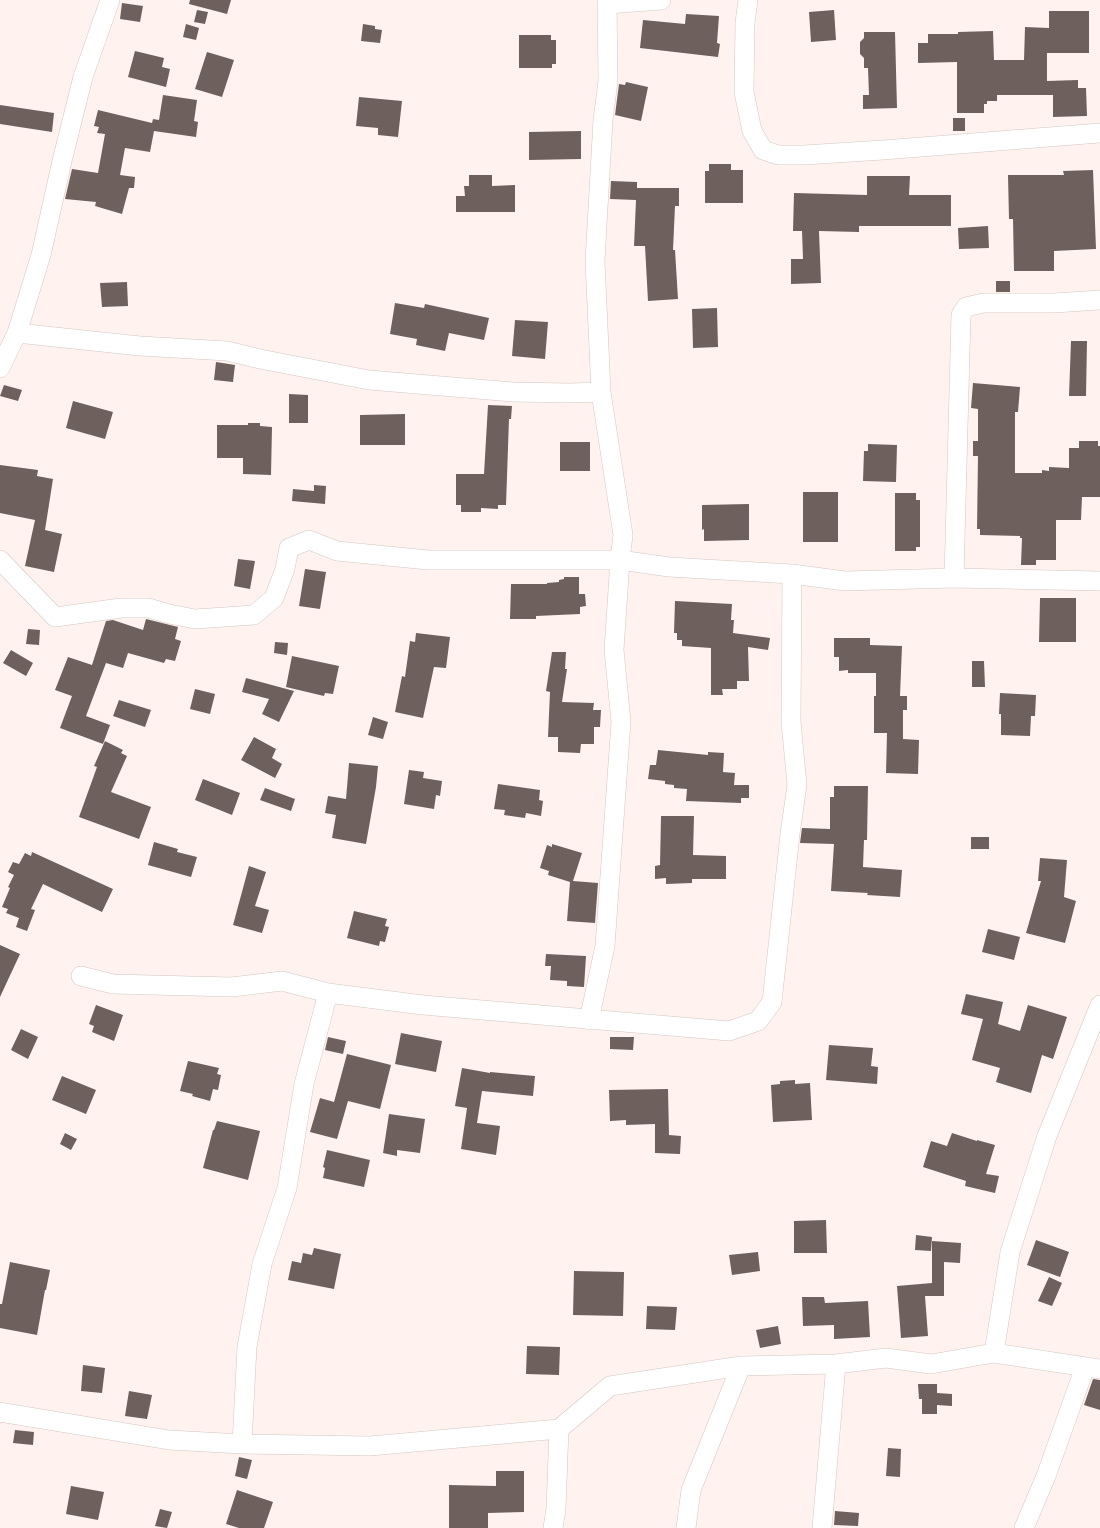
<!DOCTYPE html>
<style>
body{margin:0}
canvas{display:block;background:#fff2ef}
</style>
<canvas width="1100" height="1528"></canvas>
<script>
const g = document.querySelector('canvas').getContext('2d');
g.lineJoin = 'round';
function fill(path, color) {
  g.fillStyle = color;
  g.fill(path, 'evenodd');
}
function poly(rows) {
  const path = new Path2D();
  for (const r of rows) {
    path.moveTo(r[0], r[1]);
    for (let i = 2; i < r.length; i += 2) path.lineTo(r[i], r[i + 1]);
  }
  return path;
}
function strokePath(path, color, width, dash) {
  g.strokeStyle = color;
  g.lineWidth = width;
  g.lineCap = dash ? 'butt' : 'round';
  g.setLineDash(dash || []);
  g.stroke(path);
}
const building = poly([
 [190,0,231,0,227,14,189,4],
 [122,3,143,6,140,22,120,19],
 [197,10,208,12,205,24,194,22],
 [834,10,836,40,811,42,809,12],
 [1049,11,1089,11,1089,53,1047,53,1047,81,1078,80,1078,88,1086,88,1087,116,1053,117,1053,95,997,95,997,101,987,101,987,104,984,104,984,113,957,113,957,62,918,63,918,43,928,43,928,34,958,34,958,32,993,31,994,60,1024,60,1025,27,1049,28],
 [686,14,719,16,717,43,720,44,718,57,640,48,643,20,685,24],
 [186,24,199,28,196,40,183,37],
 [363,24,375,26,375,29,382,30,380,43,361,41],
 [864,32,895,32,897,108,863,109,863,95,869,95,868,68,864,68,864,58,860,54,860,42,864,38],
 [519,35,551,35,551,40,556,40,556,64,552,64,552,68,519,68],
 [135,51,164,58,162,67,170,69,166,87,128,77],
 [207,52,234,60,222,97,195,89],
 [626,82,648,87,641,121,615,115,619,84,625,85],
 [163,95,197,100,194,121,198,122,196,137,154,131,150,152,125,148,120,175,135,177,134,188,129,188,122,214,95,206,96,202,65,199,72,169,98,173,105,134,97,133,99,127,94,126,98,110,152,123,153,119,159,120],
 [359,97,402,101,398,137,378,135,378,128,356,126],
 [0,105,54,113,52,132,0,124],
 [953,118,965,118,965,131,953,131],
 [581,131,581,159,529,160,529,132],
 [709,164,731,164,731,170,743,170,743,203,705,203,705,171,709,171],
 [1093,170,1096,249,1054,251,1054,271,1014,271,1013,219,1009,219,1008,175,1064,175,1063,171],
 [469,175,492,175,492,186,515,185,515,212,456,212,456,196,465,196,464,186,469,186],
 [867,176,910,176,909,195,951,195,951,226,859,226,859,232,819,231,821,283,791,284,791,259,803,259,802,231,793,231,794,193,867,195],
 [611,181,637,182,637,188,679,188,679,206,675,206,673,250,675,250,678,299,648,301,645,246,634,246,636,200,610,199],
 [988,226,989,248,959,249,958,228],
 [996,281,1010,281,1010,292,996,292],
 [127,282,128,306,102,307,100,283],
 [395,303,424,308,425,304,489,318,484,340,449,333,445,351,416,345,417,339,390,334],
 [717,308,718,347,693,348,692,309],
 [515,320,548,322,545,359,512,356],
 [1071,341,1087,341,1086,396,1069,396],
 [216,362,235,365,233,382,214,380],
 [973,383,1020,387,1018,412,1015,412,1015,473,1042,473,1042,470,1049,471,1049,467,1069,468,1069,448,1079,448,1079,441,1098,441,1098,446,1100,446,1100,497,1082,497,1081,520,1056,520,1056,560,1036,560,1036,565,1021,565,1022,538,1020,538,1020,536,980,535,980,529,977,529,978,456,973,456,973,441,978,441,978,409,971,408],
 [4,385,22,390,18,401,0,396],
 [289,394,308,395,308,423,289,423],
 [73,401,113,412,105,439,66,428],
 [488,405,512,406,511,419,509,419,506,505,498,505,498,509,481,508,481,512,461,512,461,505,456,505,456,474,484,474],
 [405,414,405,445,360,445,360,415],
 [248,423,260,423,260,426,272,427,271,475,243,474,243,458,217,458,217,425,248,425],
 [560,442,590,442,590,471,560,471],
 [868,444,897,445,896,482,863,481,864,451,868,451],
 [0,465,38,470,37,476,53,479,45,530,62,534,54,572,25,566,35,520,0,513],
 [314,485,326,486,325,504,292,501,293,489,314,491],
 [803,492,838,492,838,542,803,542],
 [895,493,916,493,916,500,920,500,920,547,916,547,916,551,895,551],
 [749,504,749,540,704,541,704,529,702,530,702,505],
 [238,559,255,561,250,589,234,586],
 [305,569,326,572,320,609,299,606],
 [564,577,579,577,579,594,585,594,586,606,580,607,580,614,536,616,536,619,510,619,511,584,547,584,547,583,559,582,559,580,564,579],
 [1040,598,1076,598,1076,642,1039,642],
 [675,601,732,604,731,620,734,620,733,633,770,638,768,650,748,647,749,681,737,681,737,689,722,689,723,695,711,695,711,648,682,646,682,640,677,640,677,633,674,633],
 [146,619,178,627,175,639,181,641,175,661,166,659,164,663,128,653,123,668,106,663,86,716,110,725,103,744,60,728,72,696,55,690,68,657,92,665,106,621,113,620,143,630],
 [28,629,40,630,39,645,26,644],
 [416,633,450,637,446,668,434,667,423,718,395,712,402,676,405,677,410,641,415,642],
 [834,638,870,638,870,645,902,646,900,696,907,696,907,710,903,710,903,739,919,740,918,774,886,773,887,733,874,733,874,696,876,696,876,673,848,673,848,670,839,671,839,657,834,657],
 [275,642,288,643,287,655,274,653],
 [11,650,33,663,26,676,3,663],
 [552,652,566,652,565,669,567,669,562,702,594,703,593,710,601,710,600,727,594,727,594,744,581,744,580,753,558,752,558,737,548,737,550,692,546,691],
 [292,656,339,666,333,694,325,693,324,696,286,687],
 [972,661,984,661,985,687,972,687],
 [246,678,294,691,279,722,262,714,269,699,242,692],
 [195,689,215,694,210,714,190,709],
 [1000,693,1036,695,1035,716,1031,716,1030,736,1001,735,1001,714,999,714],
 [119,700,151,710,145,727,113,716],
 [373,717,388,722,383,739,368,735],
 [254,737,276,749,272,758,282,764,275,778,241,760],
 [105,741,123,750,121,753,127,756,111,792,151,807,139,839,79,817,97,767,94,766],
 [658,750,708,755,708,752,724,753,723,772,735,773,734,785,749,785,749,798,741,798,741,803,686,801,687,789,674,788,674,785,665,784,665,781,648,779,650,765,656,765],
 [349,763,378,766,376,787,366,844,332,838,336,815,325,813,328,796,346,799],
 [409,770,424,772,423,778,442,781,440,796,436,795,434,809,404,804],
 [203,779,240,793,232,815,195,800],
 [498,784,540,790,539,800,543,801,541,816,526,813,525,818,504,815,505,810,494,809],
 [834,786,868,786,867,840,864,840,863,867,902,870,900,897,867,895,868,893,831,891,834,844,800,843,802,828,830,829,830,797,834,797],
 [265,788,295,799,291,811,260,800],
 [661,816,694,816,693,855,726,856,726,879,692,879,692,883,666,884,666,878,655,879,655,866,660,865],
 [971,837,989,837,989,849,971,849],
 [154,842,178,849,177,852,197,857,191,877,148,865],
 [552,844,582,853,573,881,598,883,595,923,567,921,570,882,548,875,549,871,540,868,547,845,552,847],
 [32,852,113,889,102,912,43,884,31,909,35,910,27,931,16,927,19,918,6,913,8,909,2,907,10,888,8,887,14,875,8,872,13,862,19,864,25,853,31,856],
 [1040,858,1067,860,1064,897,1076,901,1065,943,1026,933,1041,881,1038,881],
 [249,866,266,872,255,906,269,910,262,933,233,925],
 [354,911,387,919,385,926,389,927,385,942,380,941,379,946,347,938],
 [988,929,1020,937,1014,960,982,952],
 [0,945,20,954,0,997],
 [546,954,586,956,584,987,567,986,567,981,550,980,551,966,545,966],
 [966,994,1003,1002,998,1024,1020,1031,1028,1005,1067,1017,1053,1059,1042,1055,1031,1093,996,1082,1000,1068,972,1060,983,1019,961,1014],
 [96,1005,123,1015,114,1041,92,1032,94,1026,89,1024],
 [21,1029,38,1037,28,1059,11,1050],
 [401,1033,442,1041,436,1072,395,1064],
 [328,1037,346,1041,343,1054,325,1050],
 [610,1037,634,1037,633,1050,610,1049],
 [829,1045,873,1048,871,1066,878,1067,877,1084,826,1080],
 [347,1054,391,1065,380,1109,348,1101,337,1139,310,1132,320,1098,334,1102],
 [188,1061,219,1068,217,1074,221,1075,218,1090,213,1089,210,1101,192,1096,193,1094,180,1091],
 [462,1068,490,1073,490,1072,535,1076,533,1096,482,1091,477,1123,500,1126,496,1155,461,1149,467,1108,455,1106],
 [62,1076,96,1090,86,1114,52,1100],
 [795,1080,795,1084,810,1083,812,1120,773,1122,771,1085,780,1084,780,1081],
 [668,1089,669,1135,681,1136,680,1154,655,1153,655,1124,626,1125,626,1120,610,1121,609,1090],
 [389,1114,425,1119,420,1153,397,1150,397,1156,383,1153],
 [217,1121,260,1131,248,1180,203,1168,213,1130,214,1130],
 [65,1133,77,1139,71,1150,60,1144],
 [952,1133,977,1141,977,1140,995,1145,986,1174,999,1176,995,1193,965,1186,966,1181,923,1167,931,1141,947,1146],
 [327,1150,370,1160,364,1187,323,1178,325,1168,323,1167],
 [826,1220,827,1253,794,1253,794,1221],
 [916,1235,932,1237,931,1251,915,1250],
 [1036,1240,1069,1252,1060,1277,1027,1265],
 [932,1241,961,1243,960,1263,944,1262,944,1296,925,1296,928,1336,901,1338,897,1286,932,1283],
 [314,1248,341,1254,334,1289,288,1280,292,1261,301,1263,303,1253,312,1255],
 [758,1252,760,1271,732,1275,729,1255],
 [10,1262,50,1270,46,1290,45,1290,37,1335,0,1328,0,1304,2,1304],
 [574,1271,624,1272,623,1316,573,1315],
 [1049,1277,1062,1283,1052,1306,1038,1301],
 [802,1297,824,1297,825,1303,868,1301,870,1337,834,1339,834,1325,803,1326],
 [647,1306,677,1307,675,1330,646,1329],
 [778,1326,781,1344,760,1348,756,1330],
 [527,1346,560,1347,559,1375,526,1374],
 [83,1365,105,1368,102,1393,81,1391],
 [1093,1379,1100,1380,1100,1410,1084,1405],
 [918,1384,937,1384,937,1393,952,1394,952,1406,937,1405,937,1414,922,1414,922,1399,919,1399],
 [129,1391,152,1395,147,1419,125,1416],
 [15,1430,34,1432,33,1445,13,1443],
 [888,1448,901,1449,900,1477,886,1476],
 [239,1457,252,1460,247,1479,235,1476],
 [496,1471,524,1471,524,1512,488,1513,488,1528,449,1528,449,1485,496,1486],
 [71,1486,104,1492,98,1520,66,1514],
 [237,1490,273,1502,264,1528,239,1528,226,1524],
 [160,1509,172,1512,167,1528,155,1526],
 [835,1511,859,1513,858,1526,834,1525]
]);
const minor = poly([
 [748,0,745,23,744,92,752,131,763,150,778,155,804,155,883,150,1100,133],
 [608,4,661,0],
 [17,333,140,346,227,351,260,359,369,380,513,392,569,393,601,392],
 [0,368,17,333,41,255,62,161,83,77,110,0],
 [0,560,55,617,121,608,149,608,169,614,195,619,254,615,274,598,285,569,289,548,309,540,337,551,428,560,620,560,669,567,792,574,845,581,954,578,1100,581],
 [954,578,961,315,966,307,983,303,1054,303,1100,300],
 [81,976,113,984,151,985,232,987,282,981,328,993,423,1005,729,1031,758,1021,772,1002,790,834,797,785,791,722,792,574],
 [589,1020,605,946,621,722,614,650,620,560,623,535,601,392,595,261,603,120,608,81,607,0],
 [994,1353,1010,1252,1047,1136,1100,1005],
 [0,1412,169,1440,242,1444,370,1446,559,1429,610,1386,741,1366,836,1364,886,1358,931,1364,994,1353,1100,1369],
 [242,1444,247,1347,262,1264,287,1188,304,1084,328,993],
 [553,1528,556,1509,559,1429],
 [686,1528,691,1490,741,1366],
 [822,1528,836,1364],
 [1024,1528,1046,1476,1085,1367]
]);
fill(building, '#6e615d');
strokePath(minor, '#d5c6c1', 20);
strokePath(minor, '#fff', 19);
</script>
